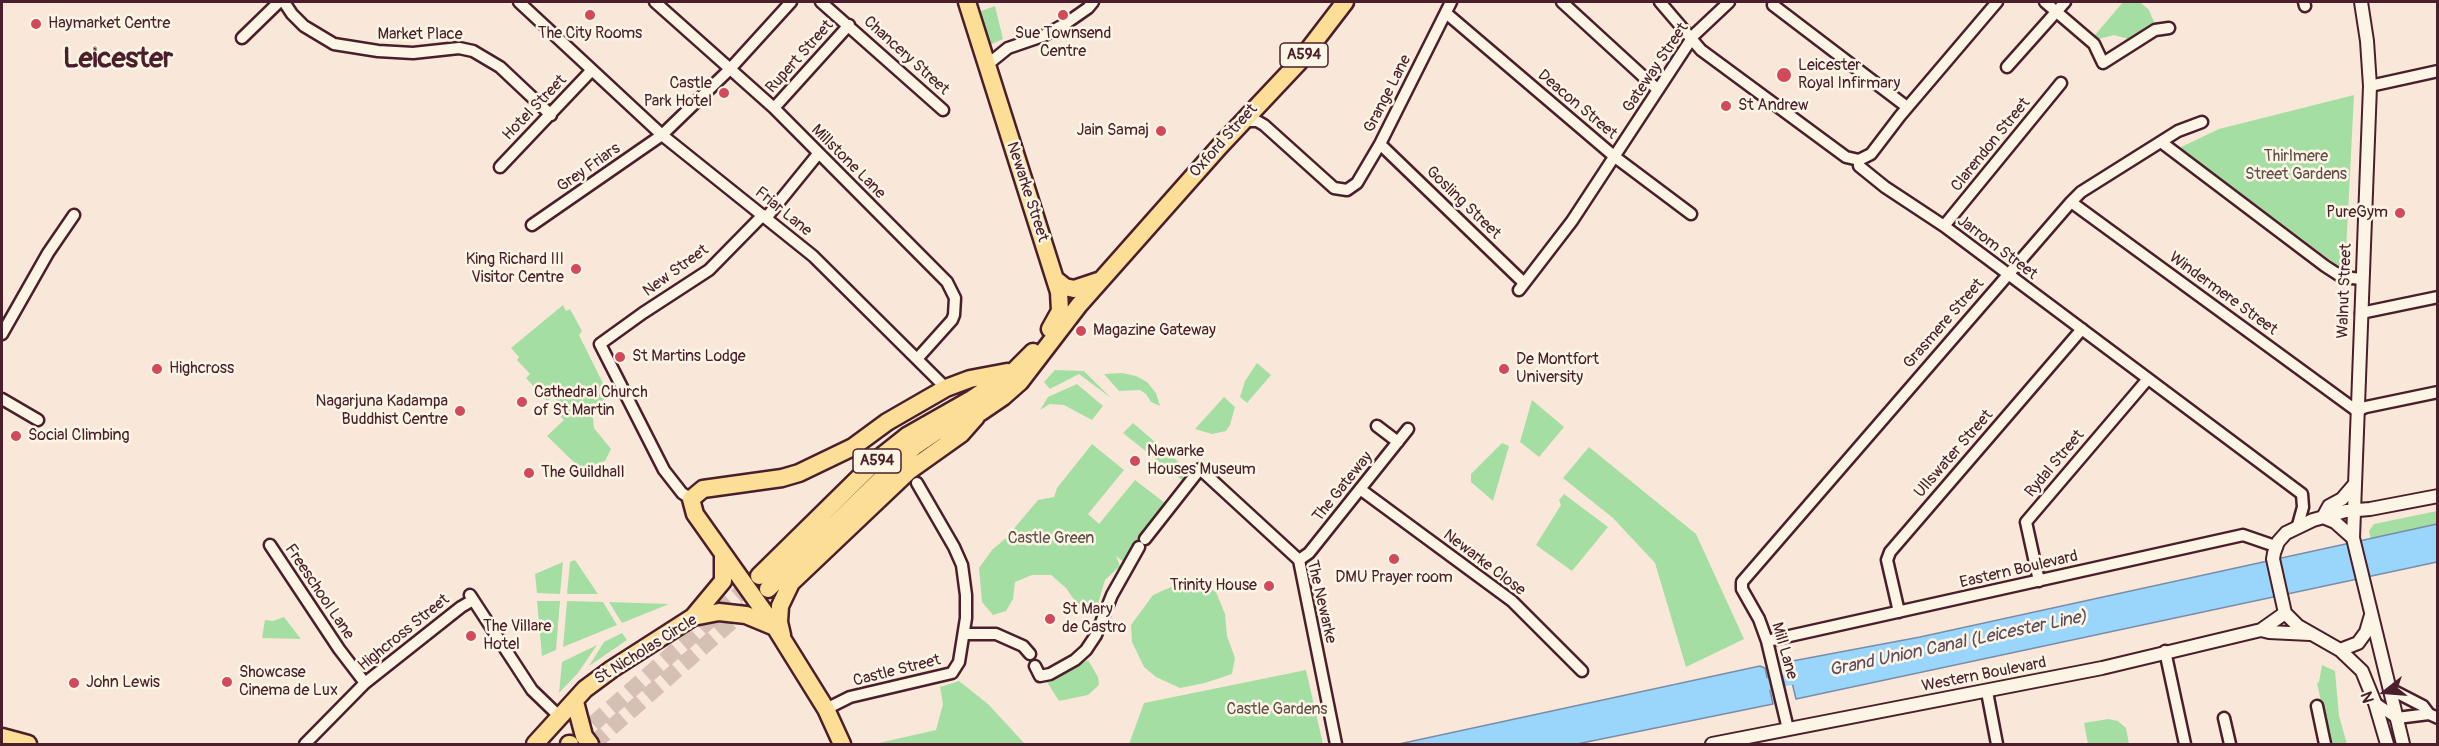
<!DOCTYPE html>
<style>
body{margin:0}
#map{position:relative;width:2439px;height:746px;overflow:hidden;background:#f9e8d9;font-family:Pangolin,sans-serif}
canvas{display:block}
.frame{position:absolute;inset:0;border:3px solid #4a1f2b;pointer-events:none}
.north{position:absolute;left:2355px;top:662px;width:60px;height:60px;-webkit-text-stroke:4px #fcf5e5;paint-order:stroke;rotate:253deg;font-size:16px;font-weight:700;line-height:24px;text-align:center;color:#4a1f2b}
.north::after{content:'';display:block;margin:auto;width:21px;height:27px;background:#4a1f2b;clip-path:polygon(50% 0,100% 100%,50% 72%,0 100%)}
</style>
<div id="map">
<canvas width="2439" height="746"></canvas>
<div class="frame"></div>
<div class="north">N</div>
</div>
<script>
const g = document.querySelector('canvas').getContext('2d');
g.lineJoin = 'round';
function fill(path, color) {
  g.fillStyle = color;
  g.fill(path, 'evenodd');
}
function poly(rows) {
  const path = new Path2D();
  for (const r of rows) {
    path.moveTo(r[0], r[1]);
    for (let i = 2; i < r.length; i += 2) path.lineTo(r[i], r[i + 1]);
  }
  return path;
}
function strokePath(path, color, width, dash) {
  g.strokeStyle = color;
  g.lineWidth = width;
  g.lineCap = dash ? 'butt' : 'round';
  g.setLineDash(dash || []);
  g.stroke(path);
}
function write(font, color, halo, rows, align = 'center') {
  g.font = font + ' Pangolin,sans-serif';
  g.lineWidth = 5;
  g.setLineDash([]);
  g.textBaseline = 'middle';
  g.strokeStyle = halo;
  g.fillStyle = color;
  for (const [text, x, y, turn = 0] of rows) {
    g.save();
    g.translate(x, y);
    g.rotate((+turn || 0) * Math.PI / 180);
    g.textAlign = isNaN(turn) ? turn : align;
    if (halo) g.strokeText(text, 0, 0);
    g.fillText(text, 0, 0);
    g.restore();
  }
}
const green = poly([
 [2123,2,2140,2,2149,10,2154,22,2128,39,2114,35,2099,39,2095,35],
 [995,6,1003,39,978,50,968,16],
 [2354,95,2345,271,2179,148,2219,129],
 [563,305,566,311,570,309,582,331,579,335,609,395,592,410,594,428,611,449,605,461,581,469,547,436,564,420,552,408,558,402,553,397,547,401,526,378,530,374,517,360,519,357,511,348],
 [1257,363,1271,375,1247,403,1240,397,1245,381],
 [1055,370,1084,371,1111,398,1079,374,1050,389,1044,382],
 [1122,373,1136,376,1147,382,1156,393,1160,406,1151,402,1146,394,1140,390,1119,391,1104,374],
 [1077,384,1103,406,1092,420,1064,405,1050,404,1040,410,1048,397],
 [1224,397,1235,407,1230,425,1226,431,1212,434,1195,429],
 [1532,400,1564,427,1539,457,1520,442],
 [1133,423,1182,465,1185,472,1183,481,1123,433],
 [1502,443,1509,446,1493,501,1471,482,1471,474],
 [1092,444,1124,470,1088,514,1099,524,1135,480,1165,503,1124,562,1116,556,1120,566,1105,580,1097,607,1089,614,1079,607,1066,588,1051,575,1032,575,1015,582,1013,599,1006,611,993,615,982,602,979,568,992,550,1006,538,1038,500,1054,497,1057,488],
 [1589,447,1696,534,1744,639,1686,667,1655,563,1613,518,1563,478],
 [1564,494,1608,527,1572,571,1536,545,1561,505,1559,500],
 [2437,511,2437,524,2371,540,2369,531,2374,524],
 [575,560,598,594,567,594,570,562],
 [563,562,560,594,537,593,535,574],
 [1204,586,1216,592,1225,614,1227,636,1235,658,1232,674,1205,683,1180,688,1156,677,1144,667,1132,642,1131,625,1153,595,1171,587,1183,590],
 [537,601,560,601,556,650,542,656],
 [567,601,603,602,617,625,563,647],
 [609,602,669,604,622,623],
 [284,617,301,639,262,638,265,620,273,621],
 [622,633,627,640,589,666,604,642],
 [597,645,578,673,559,693,562,662],
 [1088,660,1098,677,1099,685,1088,695,1059,701,1047,682],
 [2322,665,2335,671,2339,716,2347,744,2330,744,2317,683,2319,682],
 [1306,670,1323,744,1129,744,1144,703],
 [959,681,988,704,1025,744,874,744,936,730,943,704,940,687],
 [2108,719,2118,721,2126,728,2129,744,2088,744,2084,723]
]);
const water = poly([
 [2437,524,2437,562,1796,699,1787,662,1920,637,2437,524],
 [1760,666,1765,668,1773,704,1577,744,1399,744,1760,666]
]);
const canal = poly([
 [1755,687,1805,676]
]);
const primaryTunnel = poly([
 [575,740,757,578],
 [593,744,747,608]
]);
const minor = poly([
 [284,2,292,14,304,26,334,44,378,51,413,53,459,48,473,51,500,67,551,115],
 [519,2,662,135,813,256,946,388],
 [655,2,774,108,947,282,955,298,954,315,952,320,917,359],
 [821,2,943,110],
 [1562,2,1658,90],
 [1660,2,1701,50,1846,157,1859,160,1859,166,1885,187,1944,226,2302,494,2303,507,2298,525],
 [2045,2,2094,44,2103,63,2155,30,2169,28],
 [2304,2,2305,6],
 [1773,5,1907,107],
 [1446,13,1615,157,1691,214],
 [242,38,279,2],
 [987,65,1008,48,1043,36,1065,24,1088,8,1093,2],
 [2007,67,2065,2],
 [2370,86,2438,71],
 [774,108,849,25],
 [1244,121,1257,121,1264,125,1334,188,1347,190,1357,183,1380,144,1451,2],
 [2161,142,2325,266,2342,277,2362,279],
 [1380,144,1524,283],
 [1859,160,1871,154,1900,116,1997,2],
 [500,167,592,70],
 [2071,202,2357,411,2366,407,2438,392],
 [766,218,818,154],
 [532,225,662,135,730,69,791,2],
 [1944,226,2061,83],
 [1519,290,1572,221,1694,35,1729,2],
 [2361,313,2438,297],
 [2,334,48,253,74,215],
 [2,399,38,420],
 [1377,426,1398,442],
 [1360,489,1512,601,1582,671],
 [691,499,682,493,664,470,600,344,643,313,709,270,763,215],
 [1145,539,1200,469,1299,560,1336,744],
 [270,545,339,649,365,683],
 [1299,560,1309,553,1408,429],
 [2039,581,2026,522,2147,380],
 [470,595,532,690,560,717],
 [1899,612,1887,560,1890,552,2082,329],
 [965,634,996,634,1023,646,1030,654],
 [1767,641,2243,535,2275,546],
 [2165,651,2185,744],
 [1035,666,1040,676,1050,674,1075,660,1086,650,1096,635,1112,595,1139,547],
 [2390,689,2423,706,2429,714],
 [1987,692,1997,744],
 [2375,703,2397,718,2429,714,2438,718],
 [2317,706,2325,744],
 [826,709,850,697,952,673,959,662,966,618,966,595,962,565,954,547,917,483],
 [2224,718,2230,744],
 [1788,729,1767,641,1759,619,1742,589,1742,582,2071,202,2081,192,2178,131,2202,122],
 [305,744,365,683,461,607,473,600]
]);
const tertiary = poly([
 [2361,2,2367,41,2370,86,2353,538,2403,744],
 [2323,517,2329,506,2342,499,2354,485],
 [2323,517,2335,522,2353,538],
 [2261,630,2269,632,2310,634],
 [2340,650,2358,643,2366,632,2371,615],
 [1712,744,2102,668,2261,630,2285,613],
 [2387,744,2375,703,2362,671,2340,650,2298,626,2285,613,2273,559,2274,553,2278,542,2286,533,2313,520,2346,511,2370,509,2438,496]
]);
const primary = poly([
 [967,2,1059,292,1060,311,1050,329],
 [1055,279,1065,287,1074,289,1101,280],
 [759,576,878,459,907,436,972,399,1014,371,1033,352],
 [768,589,914,447,936,432,981,412,1003,397,1020,382,1079,305,1220,146,1299,62,1345,2],
 [693,617,723,581,723,555],
 [775,627,695,514,691,499,703,489,782,478,799,473,853,447,887,422,946,388,970,379,1007,372],
 [782,635,779,622,780,606,791,583,909,471,961,434,976,417],
 [575,702,584,736,590,744],
 [2,737,28,744],
 [535,744,585,689,612,669,693,617,719,612,746,615,775,627,826,709,842,744],
 [569,744,570,744]
]);
const markers = [
 [590,15,6,"#d1495b"],
 [1063,15,6,"#d1495b"],
 [36,24,6,"#d1495b"],
 [1784,75,8,"#d1495b"],
 [724,93,6,"#d1495b"],
 [1726,106,6,"#d1495b"],
 [1161,131,6,"#d1495b"],
 [2400,213,6,"#d1495b"],
 [576,269,6,"#d1495b"],
 [1081,331,6,"#d1495b"],
 [620,357,6,"#d1495b"],
 [157,369,6,"#d1495b"],
 [1504,369,6,"#d1495b"],
 [522,402,6,"#d1495b"],
 [460,411,6,"#d1495b"],
 [16,436,6,"#d1495b"],
 [1135,461,6,"#d1495b"],
 [529,473,6,"#d1495b"],
 [1394,559,6,"#d1495b"],
 [1269,586,6,"#d1495b"],
 [1050,619,6,"#d1495b"],
 [471,636,6,"#d1495b"],
 [227,682,6,"#d1495b"],
 [74,683,6,"#d1495b"]
];
const shields = [
 [1304,55,48],
 [877,461,48]
];
const shieldNames = [
 ["A594",1304,55],
 ["A594",877,461]
];
const poiNames = [
 ["Haymarket Centre",48,24],
 ["The City Rooms",590,34,"center"],
 ["Sue Townsend",1063,34,"center"],
 ["Centre",1063,52,"center"],
 ["Leicester",1798,66],
 ["Royal Infirmary",1798,84],
 ["Castle",712,84,"right"],
 ["Park Hotel",712,102,"right"],
 ["St Andrew",1738,106],
 ["Jain Samaj",1149,131,"right"],
 ["PureGym",2388,213,"right"],
 ["King Richard III",564,260,"right"],
 ["Visitor Centre",564,278,"right"],
 ["Magazine Gateway",1093,331],
 ["St Martins Lodge",632,357],
 ["De Montfort",1516,360],
 ["University",1516,378],
 ["Highcross",169,369],
 ["Cathedral Church",534,393],
 ["of St Martin",534,411],
 ["Nagarjuna Kadampa",448,402,"right"],
 ["Buddhist Centre",448,420,"right"],
 ["Social Climbing",28,436],
 ["Newarke",1147,452],
 ["Houses Museum",1147,470],
 ["The Guildhall",541,473],
 ["DMU Prayer room",1394,578,"center"],
 ["Trinity House",1257,586,"right"],
 ["St Mary",1062,610],
 ["de Castro",1062,628],
 ["The Villare",483,627],
 ["Hotel",483,645],
 ["Showcase",239,673],
 ["Cinema de Lux",239,691],
 ["John Lewis",86,683]
];
const streetNames = [
 ["Market Place",420,35],
 ["Chancery Street",906,56,42],
 ["Rupert Street",800,57,-48],
 ["Gateway Street",1656,68,-56],
 ["Grange Lane",1388,94,-63],
 ["Deacon Street",1577,105,40],
 ["Hotel Street",535,108,-46],
 ["Oxford Street",1224,141,-48],
 ["Clarendon Street",1991,145,-51],
 ["Millstone Lane",848,162,45],
 ["Grey Friars",589,168,-35],
 ["Newarke Street",1027,192,72],
 ["Gosling Street",1463,203,44],
 ["Friar Lane",783,212,39],
 ["Jarrom Street",1997,248,37],
 ["New Street",676,271,-36],
 ["Walnut Street",2345,291,-88],
 ["Windermere Street",2223,294,36],
 ["Grasmere Street",1944,324,-49],
 ["Ullswater Street",1954,454,-49],
 ["Rydal Street",2055,464,-50],
 ["The Gateway",1343,487,-51],
 ["Newarke Close",1484,563,37],
 ["Eastern Boulevard",2019,570,-13],
 ["Freeschool Lane",319,592,56],
 ["The Newarke",1321,602,77],
 ["Highcross Street",404,633,-39],
 ["St Nicholas Circle",646,650,-32],
 ["Mill Lane",1784,651,74],
 ["Castle Street",897,671,-14],
 ["Western Boulevard",1984,675,-11]
];
const parkNames = [
 ["Thirlmere",2296,157],
 ["Street Gardens",2296,175],
 ["Castle Green",1051,539],
 ["Castle Gardens",1277,710]
];
const waterNames = [
 ["Grand Union Canal (Leicester Line)",1958,644,-12]
];
const townNames = [
 ["Leicester",118,60]
];
fill(green, '#a5dea3');
fill(water, '#9ad6fb');
strokePath(water, '#7a8da8', 1.5);
strokePath(canal, '#9ad6fb', 12);
strokePath(primaryTunnel, '#d6c0b6', 16, [16, 8]);
strokePath(minor, '#4a1f2b', 15);
strokePath(tertiary, '#4a1f2b', 16);
strokePath(primary, '#4a1f2b', 21);
strokePath(minor, '#fcf5e5', 10);
strokePath(tertiary, '#fcf5e5', 12);
strokePath(primary, '#fcde96', 16);
for (const [x, y, r, color] of markers) {
  const dot = new Path2D();
  dot.arc(x, y, r, 0, 2 * Math.PI);
  g.fillStyle = color;
  g.fill(dot);
  strokePath(dot, '#fcf5e5', 2);
}
for (const [x, y, w] of shields) {
  const box = new Path2D();
  box.roundRect(x - w / 2, y - 12, w, 24, 4.5);
  g.fillStyle = '#fcf5e5';
  g.fill(box);
  strokePath(box, '#4a1f2b', 1.5);
}
write('bold 15px', '#4a1f2b', null, shieldNames);
write('16px', '#4a1f2b', '#fcf5e5', poiNames, 'left');
write('16px', '#4a1f2b', '#fcf5e5', streetNames);
write('16px', '#614f49', '#fcf5e5', parkNames);
write('italic 18px', '#5e4d5f', '#fcf5e5', waterNames);
write('bold 28px', '#4a1f2b', '#fcf5e5', townNames);
</script>
